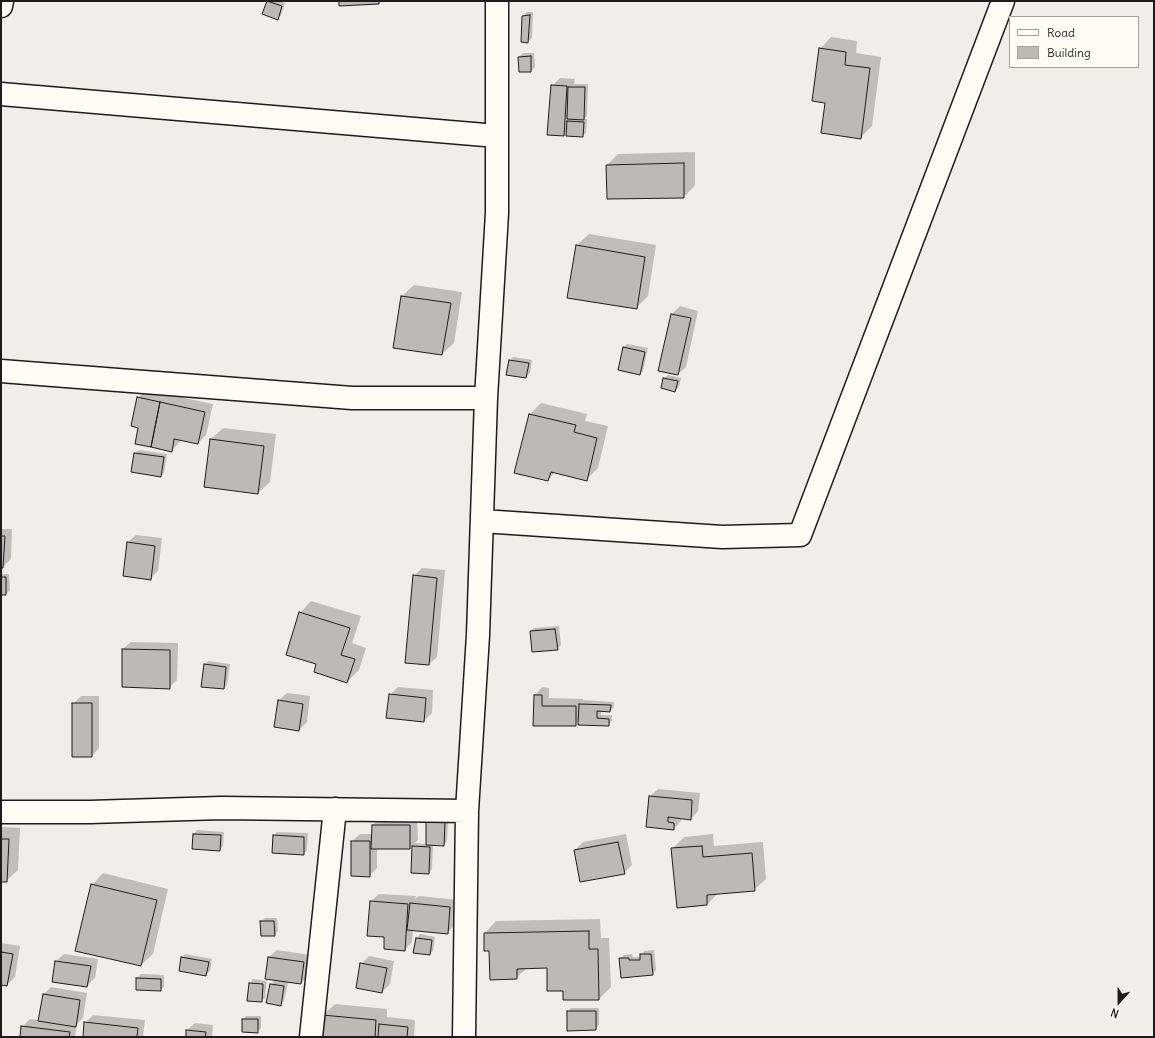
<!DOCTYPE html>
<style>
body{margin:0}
#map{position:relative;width:1155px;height:1038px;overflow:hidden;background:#f0eeea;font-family:Delius,sans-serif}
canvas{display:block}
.frame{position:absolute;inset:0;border:2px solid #1c1c1c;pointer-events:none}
.legend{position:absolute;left:1009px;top:16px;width:130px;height:52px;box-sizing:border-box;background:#fdfcf7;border:1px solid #a3a29f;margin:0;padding:5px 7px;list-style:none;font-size:12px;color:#1c1c1c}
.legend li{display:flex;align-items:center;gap:8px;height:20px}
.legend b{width:20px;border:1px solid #a3a29f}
.north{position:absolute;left:1099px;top:982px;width:40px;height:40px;-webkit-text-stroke:3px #fdfcf7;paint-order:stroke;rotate:201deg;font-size:11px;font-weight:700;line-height:16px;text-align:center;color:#1c1c1c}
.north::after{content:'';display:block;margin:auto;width:14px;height:18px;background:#1c1c1c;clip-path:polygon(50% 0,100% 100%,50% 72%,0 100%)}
</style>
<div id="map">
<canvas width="1155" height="1038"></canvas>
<div class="frame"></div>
<ul class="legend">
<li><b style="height:5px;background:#fdfcf7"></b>Road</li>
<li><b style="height:11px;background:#bbbab6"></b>Building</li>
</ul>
<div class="north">N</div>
</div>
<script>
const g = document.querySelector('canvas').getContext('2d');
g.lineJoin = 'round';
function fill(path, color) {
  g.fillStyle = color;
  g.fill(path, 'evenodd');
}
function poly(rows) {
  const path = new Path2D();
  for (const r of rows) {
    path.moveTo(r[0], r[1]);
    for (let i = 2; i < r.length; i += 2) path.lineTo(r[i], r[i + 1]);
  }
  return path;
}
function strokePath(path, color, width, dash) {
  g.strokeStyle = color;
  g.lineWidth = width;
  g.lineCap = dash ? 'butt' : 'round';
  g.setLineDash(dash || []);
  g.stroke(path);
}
const shadow = poly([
 [268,1,280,1,285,3,281,15,277,19,264,14],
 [527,12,533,12,532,38,528,42,522,41,523,16],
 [831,37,857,41,856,53,881,57,872,126,860,138,826,102,820,49],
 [523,53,534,53,535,67,531,71,519,57],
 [560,78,575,79,574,84,588,84,587,116,584,119,587,119,586,133,582,136,568,131,564,135,552,86],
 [695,152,695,185,684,197,607,165,618,154],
 [589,234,656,245,648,296,636,308,577,245],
 [414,285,462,292,454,343,442,354,394,347,402,296],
 [680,306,698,311,686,367,678,374,659,370,672,314],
 [627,344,648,348,643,371,639,374,624,347],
 [513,357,532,360,530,373,526,377,510,361],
 [668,375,681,378,679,387,675,391,662,388,664,378],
 [146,390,213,404,206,435,198,443,180,439,179,443,171,451,140,427,138,398],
 [541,403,587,414,585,421,608,426,598,468,586,480,555,472,548,480,530,414],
 [223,428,276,434,270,482,258,493,211,439],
 [139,450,167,454,164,473,160,476,135,453],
 [1,529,12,529,11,559,3,567,1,567],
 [136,535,162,538,158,571,150,579,128,542],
 [422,568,445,570,437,657,429,664,414,576],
 [1,574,9,574,10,590,6,594,1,594],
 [311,601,361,616,352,643,366,648,359,670,347,682,318,663,300,613],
 [559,626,561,645,557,649,531,632,534,628],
 [131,642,178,643,177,680,169,688,123,649],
 [208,661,230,664,227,685,224,688,205,665],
 [398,687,433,690,432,713,424,721,390,695],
 [542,687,549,688,549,698,583,699,583,700,614,702,614,707,610,711,601,710,601,715,612,715,612,721,608,725,579,721,575,725,534,725,535,695],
 [287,693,310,696,307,722,299,730,279,700],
 [81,696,99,696,99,748,92,756,73,704],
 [658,789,700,793,698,811,691,819,682,818,681,821,674,829,647,826,650,796],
 [380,817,417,818,418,840,415,843,427,844,427,822,448,818,447,841,444,845,433,845,432,869,428,873,412,872,413,845,410,848,377,848,377,868,369,876,352,841,360,834,372,834,373,825],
 [1,827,20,828,18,870,6,881,1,881],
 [197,830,224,832,223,846,220,850,194,834],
 [277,832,308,833,307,850,303,854,274,836],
 [626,834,632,865,624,873,575,850,583,842],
 [713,834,714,846,763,842,766,879,754,890,718,893,707,905,672,849,684,837],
 [103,873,168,889,153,954,141,965,92,885],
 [379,894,416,896,415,899,419,896,458,900,455,925,447,933,413,930,412,942,405,950,385,936,371,901],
 [265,918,277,918,278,931,274,935,261,922],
 [600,919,601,938,609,938,611,987,599,999,564,990,548,967,527,968,516,978,490,950,485,950,485,933,496,921],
 [420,934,435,937,433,951,429,954,414,952,417,938],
 [1,943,20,946,15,977,7,985,1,984],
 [277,950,311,955,308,976,301,983,288,982,284,1001,280,1005,271,984,276,980,267,979,265,998,261,1001,248,1000,250,983,253,979,266,981,269,957],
 [654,950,656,970,653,974,620,959,624,955,632,954,633,957,641,957,641,955,644,951],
 [64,954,98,959,95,978,87,986,56,961],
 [185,954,212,959,210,971,206,975,182,957],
 [369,956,394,961,390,984,382,992,361,964],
 [141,974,164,975,164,987,160,990,137,978],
 [51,987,87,993,83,1018,77,1024,75,1037,21,1037,22,1027,30,1019,39,1020,43,995],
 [335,1004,387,1009,387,1017,415,1020,414,1037,321,1037,323,1015],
 [571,1008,599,1008,599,1025,596,1029,568,1012],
 [93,1015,145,1020,143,1037,84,1037,85,1023],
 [246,1016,261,1016,261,1028,257,1032,243,1019],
 [195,1023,213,1025,212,1037,187,1037,187,1030]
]);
const building = poly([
 [267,1,282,6,278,20,262,14,267,1],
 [339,1,379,1,379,4,339,6,339,1],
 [530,15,528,43,521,42,522,16,530,15],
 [819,48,846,52,845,65,870,68,861,139,821,133,825,103,812,101,819,48],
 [531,56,531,72,519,72,518,57,531,56],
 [551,85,567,86,564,136,547,135,551,85],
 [568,87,585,87,584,120,567,119,568,87],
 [567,121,584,122,583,137,566,136,567,121],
 [684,163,684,198,607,199,606,165,684,163],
 [576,245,645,257,637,309,567,298,576,245],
 [401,296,451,303,442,355,393,348,401,296],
 [671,314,691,318,678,375,658,371,671,314],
 [623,347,645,352,640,375,618,370,623,347],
 [509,360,529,363,526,378,506,375,509,360],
 [663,378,678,381,675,392,661,388,663,378],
 [137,397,160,402,151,447,135,444,138,428,131,426,137,397],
 [160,402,205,412,198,444,174,439,172,452,151,447,160,402],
 [529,414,576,425,574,432,597,438,587,481,551,472,548,481,514,473,529,414],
 [210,439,264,446,258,494,204,487,210,439],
 [134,453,164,457,161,477,131,472,134,453],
 [1,536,5,536,3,568,1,568,1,536],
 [127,542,155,546,151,580,123,576,127,542],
 [413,575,437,578,429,665,405,663,413,575],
 [1,577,6,577,6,595,1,595,1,577],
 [299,612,350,628,341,655,355,659,347,683,314,672,316,664,286,655,299,612],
 [555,629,558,650,532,652,530,631,555,629],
 [122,649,170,650,170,689,122,687,122,649],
 [204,664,226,667,224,689,201,687,204,664],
 [389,694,426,698,424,722,386,718,389,694],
 [534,695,542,695,542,706,576,706,576,726,533,726,534,695],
 [278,700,303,704,299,731,274,727,278,700],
 [72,703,92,703,92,757,72,757,72,703],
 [579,704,611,705,610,712,597,711,597,718,609,719,609,726,578,725,579,704],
 [649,796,692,800,691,820,668,817,668,822,674,823,674,830,646,827,649,796],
 [426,821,445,822,444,846,426,845,426,821],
 [372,825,410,825,410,849,371,849,372,825],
 [193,834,221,835,220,851,192,849,193,834],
 [273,835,304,837,304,855,272,853,273,835],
 [1,839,9,839,7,882,1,882,1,839],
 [351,841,370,841,370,877,351,876,351,841],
 [618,842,625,874,580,882,574,850,618,842],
 [412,846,430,847,429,874,411,873,412,846],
 [702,846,703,857,752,853,755,891,707,895,707,905,677,908,671,848,702,846],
 [91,884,157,900,141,966,75,951,91,884],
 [370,901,408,904,405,951,384,949,384,937,367,936,370,901],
 [410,903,450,907,448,934,407,930,410,903],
 [260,921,274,921,275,936,261,936,260,921],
 [589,931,589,949,598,949,599,1000,563,1000,563,991,547,991,547,968,517,969,517,979,490,980,489,951,484,951,484,933,589,931],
 [416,938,432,940,430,955,413,953,416,938],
 [1,952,13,954,7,986,1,985,1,952],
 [640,954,651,954,653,975,621,978,619,958,629,958,629,960,640,960,640,954],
 [181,957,209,962,206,976,179,971,181,957],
 [268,957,304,962,301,984,265,979,268,957],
 [55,961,91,966,87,987,52,982,55,961],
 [360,963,387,968,382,993,356,988,360,963],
 [136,978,161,979,161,991,136,990,136,978],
 [249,983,263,984,262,1002,247,1001,249,983],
 [270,984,284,986,281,1006,266,1003,270,984],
 [43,994,80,1000,76,1027,38,1021,43,994],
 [567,1011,596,1011,596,1030,567,1031,567,1011],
 [322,1015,376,1020,375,1037,320,1037,322,1015],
 [242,1019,258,1019,258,1033,242,1032,242,1019],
 [84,1022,138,1028,137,1037,83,1037,84,1022],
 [379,1024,408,1027,407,1037,378,1037,379,1024],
 [21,1026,70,1032,69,1037,20,1037,21,1026],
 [186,1030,206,1032,205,1037,186,1037,186,1030]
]);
const minor = poly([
 [1,6,2,1],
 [1,94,497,136],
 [1,371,352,398,486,398],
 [482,521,722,537,800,535,1003,1],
 [1,812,90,812,221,808,467,811],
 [311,1037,335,809],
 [464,1037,467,811,478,635,486,398,497,213,497,1]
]);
fill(shadow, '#0003');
fill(building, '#bbbab6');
strokePath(building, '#1c1c1c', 1);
strokePath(minor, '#1c1c1c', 25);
strokePath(minor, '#fdfcf7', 22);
</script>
